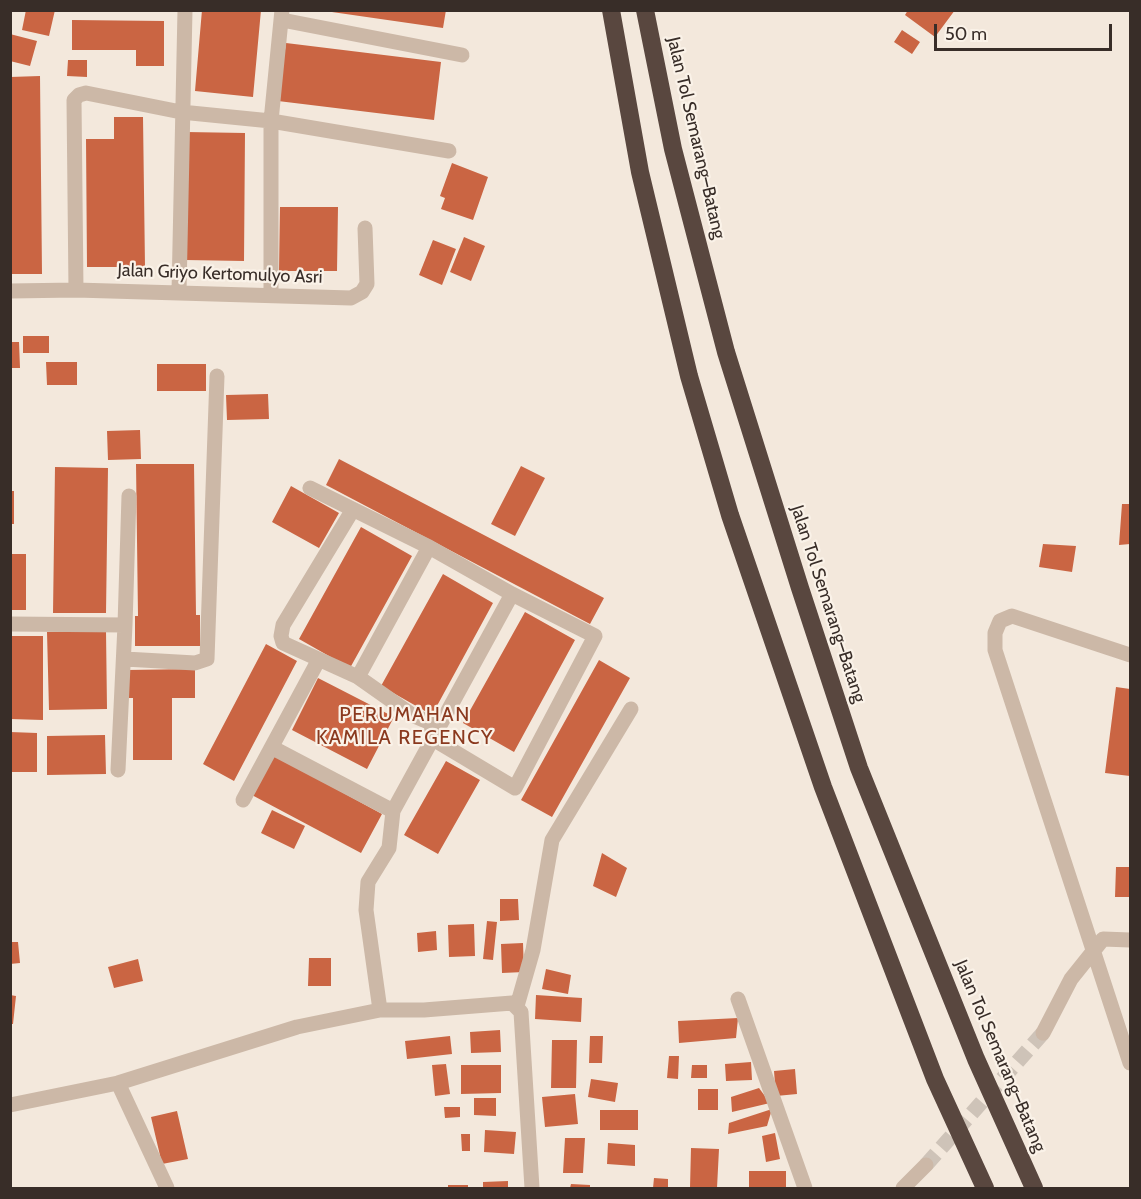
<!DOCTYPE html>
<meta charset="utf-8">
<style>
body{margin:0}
#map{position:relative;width:1141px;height:1199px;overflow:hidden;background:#f3e8dc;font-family:Cabin,sans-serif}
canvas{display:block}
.frame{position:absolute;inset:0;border:12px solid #382d28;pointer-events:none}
.scale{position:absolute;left:934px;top:24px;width:178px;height:27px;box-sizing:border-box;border:3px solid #382d28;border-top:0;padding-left:8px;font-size:18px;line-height:21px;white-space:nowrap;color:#382d28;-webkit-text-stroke:4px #faf2e8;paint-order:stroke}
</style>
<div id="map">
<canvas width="1141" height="1199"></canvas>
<div class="frame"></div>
<div class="scale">50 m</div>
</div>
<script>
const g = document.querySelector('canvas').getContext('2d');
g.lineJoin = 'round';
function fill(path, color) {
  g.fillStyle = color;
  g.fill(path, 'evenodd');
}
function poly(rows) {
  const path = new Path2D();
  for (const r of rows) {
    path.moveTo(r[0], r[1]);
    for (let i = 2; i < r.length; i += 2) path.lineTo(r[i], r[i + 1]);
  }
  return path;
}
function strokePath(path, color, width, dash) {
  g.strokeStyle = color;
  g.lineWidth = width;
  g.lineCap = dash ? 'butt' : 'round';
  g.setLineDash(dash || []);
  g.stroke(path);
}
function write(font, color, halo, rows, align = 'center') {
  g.font = font + ' Cabin,sans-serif';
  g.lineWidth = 4.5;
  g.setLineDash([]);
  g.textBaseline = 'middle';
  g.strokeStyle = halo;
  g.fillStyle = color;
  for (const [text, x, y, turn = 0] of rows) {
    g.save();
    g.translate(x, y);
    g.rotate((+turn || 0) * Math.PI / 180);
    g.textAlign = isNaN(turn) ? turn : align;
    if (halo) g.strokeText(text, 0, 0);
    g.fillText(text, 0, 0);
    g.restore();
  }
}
const building = poly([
 [26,10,55,10,49,36,22,30],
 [202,10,261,10,253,97,195,91],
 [318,10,446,10,443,28],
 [908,10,955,10,935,37,905,15],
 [72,20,164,21,164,66,136,66,136,50,72,50],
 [902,30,920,42,912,54,894,42],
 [10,34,37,41,30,66,10,61],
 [286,43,441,62,434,120,278,101],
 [68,60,87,60,87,77,67,76],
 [40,76,42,274,10,274,10,77],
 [114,117,143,117,145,267,87,267,86,139,114,139],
 [186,132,245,133,244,261,186,260],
 [452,163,488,177,473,220,441,209,445,198,440,196],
 [280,207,338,207,337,271,279,271],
 [464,237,485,246,471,281,450,272],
 [433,240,456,249,442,285,419,275],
 [23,336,49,336,49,353,23,353],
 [10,342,19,342,20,368,10,368],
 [46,362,77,362,77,385,47,385],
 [157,364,206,364,206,391,157,391],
 [268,394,269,419,227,420,226,395],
 [140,430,141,459,108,460,107,431],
 [339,459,604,598,590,624,326,485],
 [136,464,194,464,196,615,200,615,200,646,135,646,135,616,138,616],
 [521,466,545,478,515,536,491,524],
 [55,467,108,468,106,613,53,613],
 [291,486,339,513,319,548,272,522],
 [10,491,14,491,14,524,10,524],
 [1122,504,1130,504,1130,544,1119,545],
 [361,527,412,556,350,668,299,639],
 [1043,544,1076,546,1072,572,1039,567],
 [10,554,26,554,26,610,10,610],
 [443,574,493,603,432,715,381,686],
 [525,612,575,640,514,752,463,723],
 [106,631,107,709,49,710,47,632],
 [10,636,43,636,43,720,10,719],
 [266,644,297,661,234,781,203,764],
 [599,660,630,678,552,817,521,800],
 [195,669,195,698,172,698,172,760,133,760,133,698,127,698,127,670],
 [318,678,394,717,367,769,292,730],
 [1116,687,1130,689,1130,776,1105,773],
 [10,732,37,733,37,772,10,772],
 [105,735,106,774,47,775,47,736],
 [272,754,382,814,361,853,250,794],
 [446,761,480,780,438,854,404,835],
 [272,810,305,826,294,849,261,833],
 [602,853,627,868,616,897,593,886],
 [1116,867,1130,867,1130,897,1115,897],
 [500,899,518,899,519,920,500,921],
 [487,921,497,922,493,960,483,959],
 [474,924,475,956,449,957,448,925],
 [436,931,437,950,418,952,417,933],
 [10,942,18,942,20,963,10,964],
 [523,943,524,972,502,973,501,944],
 [309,958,331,958,331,986,308,986],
 [138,959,143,981,114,988,108,967],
 [546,969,571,975,568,994,542,989],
 [10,995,16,996,13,1024,10,1024],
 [536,995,582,998,581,1022,535,1019],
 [738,1018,736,1038,679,1043,678,1021],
 [500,1030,501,1052,471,1053,470,1032],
 [450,1036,452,1054,407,1059,405,1041],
 [590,1036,603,1036,602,1063,589,1063],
 [552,1040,577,1040,576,1088,551,1088],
 [669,1056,679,1056,678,1079,667,1078],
 [751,1062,752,1080,726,1081,725,1064],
 [446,1064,450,1094,435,1096,432,1065],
 [461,1065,501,1065,501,1093,461,1094],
 [692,1065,707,1065,707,1078,691,1078],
 [795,1069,797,1094,776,1096,774,1071],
 [591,1079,618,1083,615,1102,588,1097],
 [759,1088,770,1103,732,1112,731,1097],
 [698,1089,718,1089,718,1110,698,1110],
 [575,1094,578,1124,545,1127,542,1097],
 [474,1098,496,1098,496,1116,474,1115],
 [444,1107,460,1107,460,1117,445,1118],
 [772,1109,767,1126,728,1134,729,1123],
 [600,1110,638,1110,638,1130,600,1130],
 [177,1111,188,1159,162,1164,151,1117],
 [485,1130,516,1132,514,1154,484,1152],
 [775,1133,780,1159,766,1162,762,1136],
 [461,1134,470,1134,470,1151,462,1151],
 [565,1138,585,1138,583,1173,563,1173],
 [608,1143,635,1145,635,1166,607,1164],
 [691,1148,719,1149,717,1188,690,1188],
 [749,1171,786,1171,786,1188,749,1188],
 [654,1178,668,1179,668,1188,653,1188],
 [508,1181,508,1188,483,1188,483,1182],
 [571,1184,590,1185,590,1188,570,1188],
 [448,1185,468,1185,468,1188,448,1188]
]);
const minorTunnel = poly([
 [926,1165,1043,1033]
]);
const minor = poly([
 [282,20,462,55],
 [76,290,74,100,79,95,86,93,181,112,271,121,449,151],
 [10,291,76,290,351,298,362,292,367,284,365,228],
 [179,292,185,10],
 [271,295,271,121,282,10],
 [310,488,429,547,512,594,595,636,515,788,433,739],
 [352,511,283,625,281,636,283,643,358,677],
 [429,547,358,677,412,715,431,723,433,739],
 [10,624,125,625,118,770],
 [125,625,129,496],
 [1130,655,1012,616,1000,621,995,633,995,650,1130,1063],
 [125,659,195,663,207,659,217,376],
 [273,748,393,811],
 [243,800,318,661],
 [738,999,805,1188],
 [517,1006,533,950,552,840,631,709],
 [380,1010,366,910,368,882,389,848,393,811,512,594],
 [1043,1033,1071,979,1103,939,1130,940],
 [118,1083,167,1188],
 [10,1105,118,1083,297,1027,380,1010,424,1010,512,1003,521,1012,532,1188],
 [903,1188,926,1165]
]);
const motorway = poly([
 [611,10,640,172,689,376,730,515,823,787,935,1079,985,1188],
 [645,10,673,149,726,352,800,588,859,768,976,1059,1034,1188]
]);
const streetNames = [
 ["Jalan Tol Semarang–Batang",696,138,77],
 ["Jalan Griyo Kertomulyo Asri",220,274,2],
 ["Jalan Tol Semarang–Batang",828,604,72],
 ["Jalan Tol Semarang–Batang",1000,1056,67]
];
const neighbourhoodNames = [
 ["PERUMAHAN",405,715],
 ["KAMILA REGENCY",405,738]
];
fill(building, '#ca6543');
strokePath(minorTunnel, '#cec3b8', 15, [15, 8]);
strokePath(minor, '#ccb8a7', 15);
strokePath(motorway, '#59473f', 18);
write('18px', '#382d28', '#faf2e8', streetNames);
g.letterSpacing = '1.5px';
write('20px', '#8a391e', '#faf2e8', neighbourhoodNames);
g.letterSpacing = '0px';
</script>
